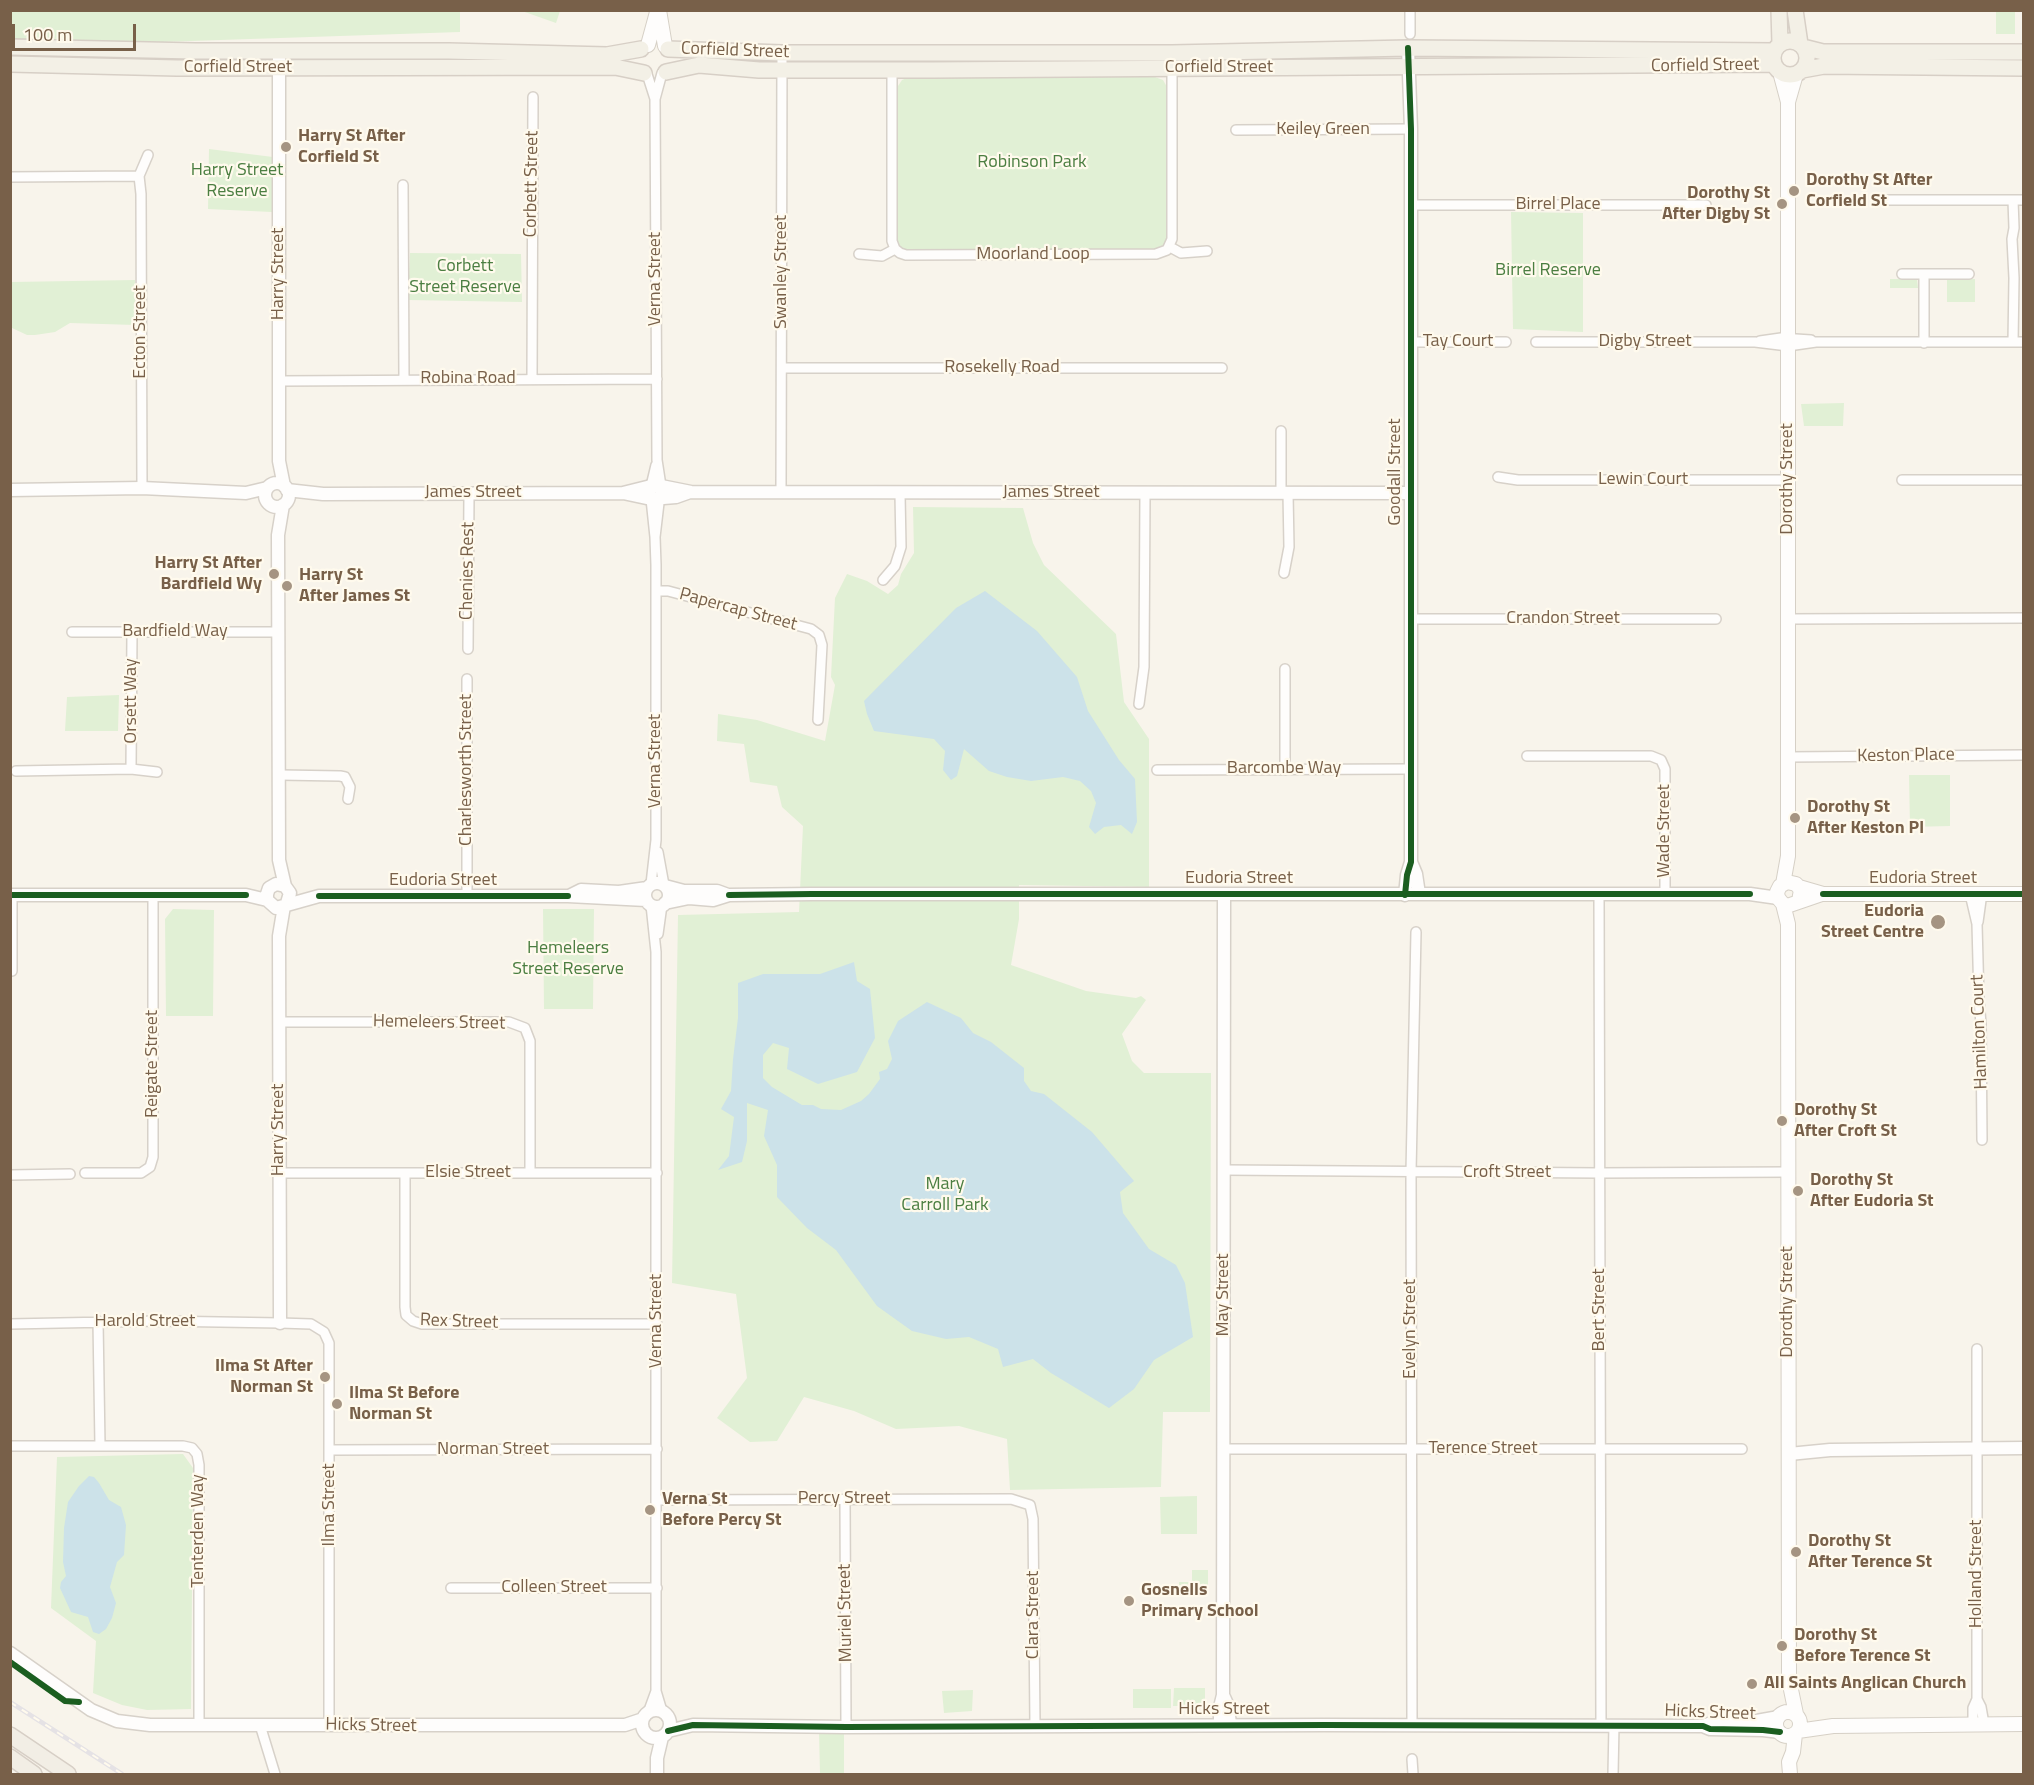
<!DOCTYPE html>
<style>
body{margin:0}
#map{position:relative;width:2034px;height:1785px;overflow:hidden;background:#f8f4eb;font-family:"Titillium Web",sans-serif}
canvas{display:block}
.frame{position:absolute;inset:0;border:12px solid #786049;pointer-events:none}
.scale{position:absolute;left:12px;top:24px;width:124px;height:27px;box-sizing:border-box;border:3px solid #786049;border-top:0;padding-left:8px;font-size:18px;line-height:21px;white-space:nowrap;color:#786049;-webkit-text-stroke:4px #fffaed;paint-order:stroke}
</style>
<div id="map">
<canvas width="2034" height="1785"></canvas>
<div class="frame"></div>
<div class="scale">100 m</div>
</div>
<script>
const g = document.querySelector('canvas').getContext('2d');
g.lineJoin = 'round';
function fill(path, color) {
  g.fillStyle = color;
  g.fill(path, 'evenodd');
}
function poly(rows) {
  const path = new Path2D();
  for (const r of rows) {
    if (r.length === 3) {
      path.moveTo(r[0] + r[2], r[1]);
      path.arc(r[0], r[1], r[2], 0, 2 * Math.PI);
      continue;
    }
    path.moveTo(r[0], r[1]);
    for (let i = 2; i < r.length; i += 2) path.lineTo(r[i], r[i + 1]);
  }
  return path;
}
function strokePath(path, color, width, dash) {
  g.strokeStyle = color;
  g.lineWidth = width;
  g.lineCap = dash ? 'butt' : 'round';
  g.setLineDash(dash || []);
  g.stroke(path);
}
function write(font, color, halo, rows, align = 'center') {
  g.font = font + ' "Titillium Web",sans-serif';
  g.lineWidth = 4.5;
  g.setLineDash([]);
  g.textBaseline = 'middle';
  g.strokeStyle = halo;
  g.fillStyle = color;
  for (const [text, x, y, turn = 0] of rows) {
    g.save();
    g.translate(x, y);
    g.rotate((+turn || 0) * Math.PI / 180);
    g.textAlign = isNaN(turn) ? turn : align;
    if (halo) g.strokeText(text, 0, 0);
    g.fillText(text, 0, 0);
    g.restore();
  }
}
const green = poly([
 [460,10,460,32,11,47,10,11],
 [522,11,560,11,556,23],
 [1996,11,2015,11,2015,34,1996,34],
 [909,77,1155,77,1163,80,1167,87,1168,239,1165,247,1157,250,1005,251,907,250,899,246,896,235,896,89,902,80],
 [209,149,273,157,272,212,208,209],
 [1511,212,1583,213,1583,332,1513,329],
 [410,253,521,254,522,302,408,300],
 [1890,279,1917,279,1918,288,1890,288],
 [1975,279,1975,302,1947,302,1947,280],
 [135,280,135,325,70,323,55,332,35,335,27,335,12,328,11,282],
 [1844,403,1843,426,1804,426,1801,404],
 [913,507,1023,508,1033,543,1044,565,1116,634,1124,702,1149,739,1149,887,1019,885,1019,919,1011,965,1086,991,1136,998,1141,996,1146,1000,1122,1034,1132,1061,1144,1073,1211,1073,1210,1412,1163,1412,1161,1487,1010,1490,1007,1439,959,1426,896,1429,854,1411,804,1397,777,1441,750,1442,717,1418,747,1378,736,1294,672,1283,678,915,799,912,803,826,782,807,777,786,750,782,744,744,717,741,718,714,757,720,825,741,835,685,831,677,835,598,847,574,867,581,888,594,898,585,901,574,914,553],
 [119,695,118,731,65,731,67,697],
 [1909,775,1950,775,1950,826,1910,827],
 [173,909,214,910,213,1016,166,1016,165,919],
 [543,909,594,909,593,1009,544,1009],
 [183,1454,193,1468,191,1709,147,1710,122,1705,93,1693,96,1641,51,1608,57,1457],
 [1197,1496,1197,1534,1161,1534,1160,1497],
 [1192,1570,1208,1570,1208,1591,1179,1591,1179,1582,1192,1582],
 [1174,1688,1205,1688,1205,1706,1173,1706],
 [1133,1689,1171,1689,1171,1708,1133,1708],
 [973,1690,972,1711,944,1713,942,1691],
 [819,1731,844,1732,844,1774,820,1774]
]);
const water = poly([
 [985,591,1037,631,1077,677,1088,711,1119,760,1135,779,1137,822,1132,834,1121,825,1104,827,1095,834,1089,827,1096,803,1091,791,1080,781,1063,777,1031,781,1007,777,989,771,964,749,957,776,951,780,943,770,945,751,934,739,874,731,867,714,864,701,956,608],
 [854,962,857,981,870,989,875,1038,857,1072,818,1084,787,1069,789,1048,773,1043,763,1055,763,1078,772,1087,802,1105,813,1105,821,1109,841,1110,861,1101,869,1094,880,1079,879,1072,887,1069,892,1059,888,1041,898,1021,927,1002,961,1018,973,1033,991,1042,1024,1068,1024,1081,1031,1091,1044,1094,1092,1132,1134,1181,1120,1192,1123,1213,1149,1249,1176,1265,1185,1283,1193,1337,1154,1360,1134,1389,1109,1408,1051,1373,1033,1359,1003,1367,998,1349,969,1337,946,1339,912,1331,877,1306,836,1250,807,1228,777,1197,777,1165,764,1136,768,1110,747,1103,747,1141,742,1162,718,1170,729,1156,734,1117,721,1109,731,1091,733,1059,738,1018,738,983,763,974,820,974],
 [89,1476,94,1477,99,1483,109,1500,121,1507,126,1525,124,1555,117,1562,110,1587,116,1603,112,1618,106,1629,99,1634,93,1632,88,1617,71,1612,60,1588,61,1582,66,1576,63,1562,64,1528,68,1502,79,1486]
]);
const minor = poly([
 [1410,34,1410,10],
 [892,69,892,241,895,249,900,253,906,255,1156,254,1167,250,1172,239,1172,64],
 [647,74,655,99],
 [1236,130,1411,129],
 [139,176,141,194,142,488],
 [10,177,139,176,148,155],
 [403,185,404,380],
 [1889,200,2024,200],
 [2013,200,2014,228,2012,239,2014,278,2013,342],
 [1410,205,1706,205],
 [1170,247,1181,253,1207,251],
 [859,254,882,256,895,249],
 [1902,274,1969,274],
 [1760,341,1781,338,1811,340],
 [1411,342,1506,342],
 [1536,342,1755,342,1788,346,1816,342,2024,342],
 [1924,343,1924,274],
 [782,368,1222,368],
 [532,379,533,97],
 [279,381,657,379],
 [1281,431,1281,493],
 [1498,477,1518,480,1788,480],
 [1902,480,2024,480],
 [781,491,782,53],
 [655,537,661,486,657,460,655,99,662,73],
 [1284,573,1289,547,1288,493],
 [883,580,895,566,901,547,900,494],
 [656,591,668,591,811,629,819,635,822,645,818,720],
 [1410,619,1716,619],
 [1788,619,2024,618],
 [72,632,278,632],
 [132,633,131,769,157,772],
 [468,649,469,493],
 [1285,669,1285,770],
 [467,679,467,896],
 [1139,704,1144,667,1145,493],
 [1527,756,1651,756,1661,760,1665,769,1665,894],
 [1788,757,2024,755],
 [1157,770,1411,769],
 [16,771,131,769],
 [280,775,340,776,345,777,350,787,348,799],
 [658,852,664,885],
 [651,884,656,840,656,565,655,537,651,499,651,486,656,465],
 [1970,894,1977,924,1979,1000,1981,1024,1982,1140],
 [1599,895,1601,1725],
 [651,905,656,952,656,1691,662,1711],
 [1978,922,1982,893],
 [658,934,662,905],
 [12,971,12,895],
 [279,1022,509,1022,525,1028,530,1041,530,1173],
 [1225,1170,1599,1173,1789,1172],
 [85,1173,141,1173,150,1167,153,1157,153,894],
 [279,1173,657,1173],
 [405,1173,405,1307,406,1315,413,1321,422,1324,657,1324],
 [10,1175,70,1174],
 [98,1321,100,1446,183,1446,192,1448,197,1454,199,1465,199,1725],
 [10,1324,159,1321,280,1323,311,1324,324,1332,329,1343,329,1725],
 [10,1446,100,1446],
 [1224,1449,1742,1449],
 [330,1450,657,1449],
 [845,1499,846,1727],
 [657,1500,1011,1499,1030,1505,1033,1519,1035,1726],
 [451,1588,657,1588],
 [1977,1699,1981,1707,1984,1724],
 [648,1713,656,1691],
 [1973,1724,1973,1708,1977,1699,1977,1349],
 [260,1725,275,1774],
 [1412,1726,1411,1172,1416,932],
 [1412,1759,1413,1774],
 [1613,1774,1614,1725]
]);
const tertiary = poly([
 [279,51,279,461,284,486],
 [277,495,12],
 [10,490,142,488,246,493,267,488],
 [287,490,323,494,623,493,651,499,676,497,690,492],
 [623,493,651,486,661,486,691,492,1411,493],
 [283,505,278,535,279,860,285,886],
 [1411,862,1416,874,1419,894],
 [657,895,12],
 [665,886,684,891,717,891,728,895],
 [10,895,246,895,267,900],
 [1405,895,1407,875,1411,862,1411,129,1408,48],
 [569,896,581,890,619,892,647,888],
 [287,903,290,893,285,886,276,884,269,888,267,894,267,900,276,908,319,896,568,896,646,900],
 [665,903,689,898,713,900,729,895,812,894,1750,894,1778,898],
 [280,1323,279,936,284,906],
 [1789,1454,1830,1450,2024,1448],
 [10,1653,91,1710,117,1721,150,1725,625,1725,643,1719],
 [1223,1695,1228,1706,1230,1725],
 [656,1724,14],
 [1220,1725,1220,1707,1223,1695,1224,894],
 [1703,1726,1726,1718,1751,1722,1779,1717],
 [668,1731,693,1725,846,1727,1324,1725,1703,1726,1710,1729,1763,1730,1780,1732],
 [657,1774,657,1758,662,1737]
]);
const secondary = poly([
 [659,10,665,46],
 [648,45,657,12],
 [1780,72,1788,102],
 [1783,884,1788,856,1788,102,1796,74],
 [1799,887,1823,894,2024,894],
 [1799,901,1801,890,1796,884,1787,882,1780,886,1777,892,1778,898,1783,904,1787,906,1822,894],
 [1783,904,1788,924,1789,1680,1796,1714],
 [1788,1724,12],
 [1798,1731,1833,1726,2024,1724],
 [1790,1774,1789,1762,1793,1752,1795,1734]
]);
const primary = poly([
 [1779,10,1780,44],
 [1795,10,1800,44],
 [1790,58,17],
 [10,47,195,51,449,51,607,55,641,49],
 [1803,47,1823,52,2024,52],
 [668,49,782,53,1172,53,1408,48,1774,51],
 [10,64,177,68,615,67,644,73],
 [1802,70,1824,66,2024,68],
 [666,72,699,65,759,70,933,70,1773,64]
]);
const trunk = poly([
 [10,1735,68,1774],
 [10,1757,34,1774]
]);
const rail = poly([
 [10,1702,122,1774]
]);
const cycleway = poly([
 [1823,894,2024,894],
 [10,895,246,895],
 [729,895,812,894,1750,894],
 [1405,895,1407,875,1411,862,1411,129,1408,48],
 [319,896,568,896],
 [10,1662,65,1701,79,1702],
 [668,1731,693,1725,846,1727,1324,1725,1703,1726,1710,1729,1763,1730,1780,1732]
]);
const markers = [
 [286,147,6,"#a59482"],
 [1794,191,6,"#a59482"],
 [1782,204,6,"#a59482"],
 [274,574,6,"#a59482"],
 [287,586,6,"#a59482"],
 [1795,818,6,"#a59482"],
 [1938,922,8,"#a59482"],
 [1782,1121,6,"#a59482"],
 [1798,1191,6,"#a59482"],
 [325,1377,6,"#a59482"],
 [337,1404,6,"#a59482"],
 [650,1510,6,"#a59482"],
 [1796,1552,6,"#a59482"],
 [1129,1601,6,"#a59482"],
 [1782,1646,6,"#a59482"],
 [1752,1684,6,"#a59482"]
];
const streetNames = [
 ["Corfield Street",735,51,2],
 ["Corfield Street",1705,66,-1],
 ["Corfield Street",238,68],
 ["Corfield Street",1219,68],
 ["Keiley Green",1323,130],
 ["Corbett Street",532,184,-89],
 ["Birrel Place",1558,205],
 ["Moorland Loop",1033,255],
 ["Swanley Street",782,272,-90],
 ["Harry Street",279,274,-90],
 ["Verna Street",656,279,-90],
 ["Ecton Street",141,332,-90],
 ["Tay Court",1458,342],
 ["Digby Street",1645,342],
 ["Rosekelly Road",1002,368],
 ["Robina Road",468,379],
 ["Goodall Street",1396,472,-90],
 ["Dorothy Street",1788,479,-90],
 ["Lewin Court",1643,480],
 ["James Street",473,493],
 ["James Street",1051,493],
 ["Chenies Rest",468,571,-89],
 ["Papercap Street",738,610,15],
 ["Crandon Street",1563,619],
 ["Bardfield Way",175,632],
 ["Orsett Way",132,701,-90],
 ["Keston Place",1906,756,-1],
 ["Verna Street",656,761,-90],
 ["Barcombe Way",1284,769],
 ["Charlesworth Street",467,770,-90],
 ["Wade Street",1665,831,-90],
 ["Eudoria Street",1239,879],
 ["Eudoria Street",1923,879],
 ["Eudoria Street",443,881],
 ["Hemeleers Street",439,1023,1],
 ["Hamilton Court",1980,1032,-92],
 ["Reigate Street",153,1064,-90],
 ["Harry Street",279,1130,-90],
 ["Elsie Street",468,1173],
 ["Croft Street",1507,1173],
 ["May Street",1224,1295,-90],
 ["Dorothy Street",1788,1302,-90],
 ["Bert Street",1600,1310,-90],
 ["Verna Street",657,1321,-90],
 ["Harold Street",145,1322],
 ["Rex Street",459,1322,2],
 ["Evelyn Street",1411,1329,-90],
 ["Terence Street",1483,1449],
 ["Norman Street",493,1450],
 ["Percy Street",844,1499],
 ["Ilma Street",330,1505,-90],
 ["Tenterden Way",199,1531,-90],
 ["Holland Street",1977,1574,-90],
 ["Colleen Street",554,1588],
 ["Muriel Street",846,1613,-91],
 ["Clara Street",1034,1615,-90],
 ["Hicks Street",1224,1710],
 ["Hicks Street",1710,1713,2],
 ["Hicks Street",371,1726,1]
];
const poiNames = [
 ["Harry St After",298,137],
 ["Corfield St",298,158],
 ["Dorothy St After",1806,181],
 ["Corfield St",1806,202],
 ["Dorothy St",1770,194,"right"],
 ["After Digby St",1770,215,"right"],
 ["Harry St After",262,564,"right"],
 ["Bardfield Wy",262,585,"right"],
 ["Harry St",299,576],
 ["After James St",299,597],
 ["Dorothy St",1807,808],
 ["After Keston Pl",1807,829],
 ["Eudoria",1924,912,"right"],
 ["Street Centre",1924,933,"right"],
 ["Dorothy St",1794,1111],
 ["After Croft St",1794,1132],
 ["Dorothy St",1810,1181],
 ["After Eudoria St",1810,1202],
 ["Ilma St After",313,1367,"right"],
 ["Norman St",313,1388,"right"],
 ["Ilma St Before",349,1394],
 ["Norman St",349,1415],
 ["Verna St",662,1500],
 ["Before Percy St",662,1521],
 ["Dorothy St",1808,1542],
 ["After Terence St",1808,1563],
 ["Gosnells",1141,1591],
 ["Primary School",1141,1612],
 ["Dorothy St",1794,1636],
 ["Before Terence St",1794,1657],
 ["All Saints Anglican Church",1764,1684]
];
const parkNames = [
 ["Robinson Park",1032,163],
 ["Harry Street",237,171],
 ["Reserve",237,192],
 ["Corbett",465,267],
 ["Street Reserve",465,288],
 ["Birrel Reserve",1548,271],
 ["Hemeleers",568,949],
 ["Street Reserve",568,970],
 ["Mary",945,1185],
 ["Carroll Park",945,1206]
];
fill(green, '#e1f0d5');
fill(water, '#cce2e9');
strokePath(minor, '#d7d1c9', 12);
strokePath(tertiary, '#d7d1c9', 15);
strokePath(secondary, '#d6d0c6', 16);
strokePath(primary, '#d7cfc6', 18);
strokePath(trunk, '#d7cfc6', 18);
strokePath(minor, '#fefdfc', 9);
strokePath(tertiary, '#fefdfc', 12);
strokePath(secondary, '#fefdfc', 14);
strokePath(primary, '#f3f0e6', 15);
strokePath(trunk, '#f2eee5', 15);
strokePath(rail, '#e5e2e5', 4.5);
strokePath(rail, '#fffaed', 2, [7]);
strokePath(cycleway, '#1b5e20', 6);
for (const [x, y, r, color] of markers) {
  const dot = new Path2D();
  dot.arc(x, y, r, 0, 2 * Math.PI);
  g.fillStyle = color;
  g.fill(dot);
  strokePath(dot, '#fffaed', 2);
}
write('18px', '#786049', '#fffaed', streetNames);
write('bold 18px', '#786049', '#fffaed', poiNames, 'left');
write('18px', '#4b7e41', '#fffaed', parkNames);
</script>
